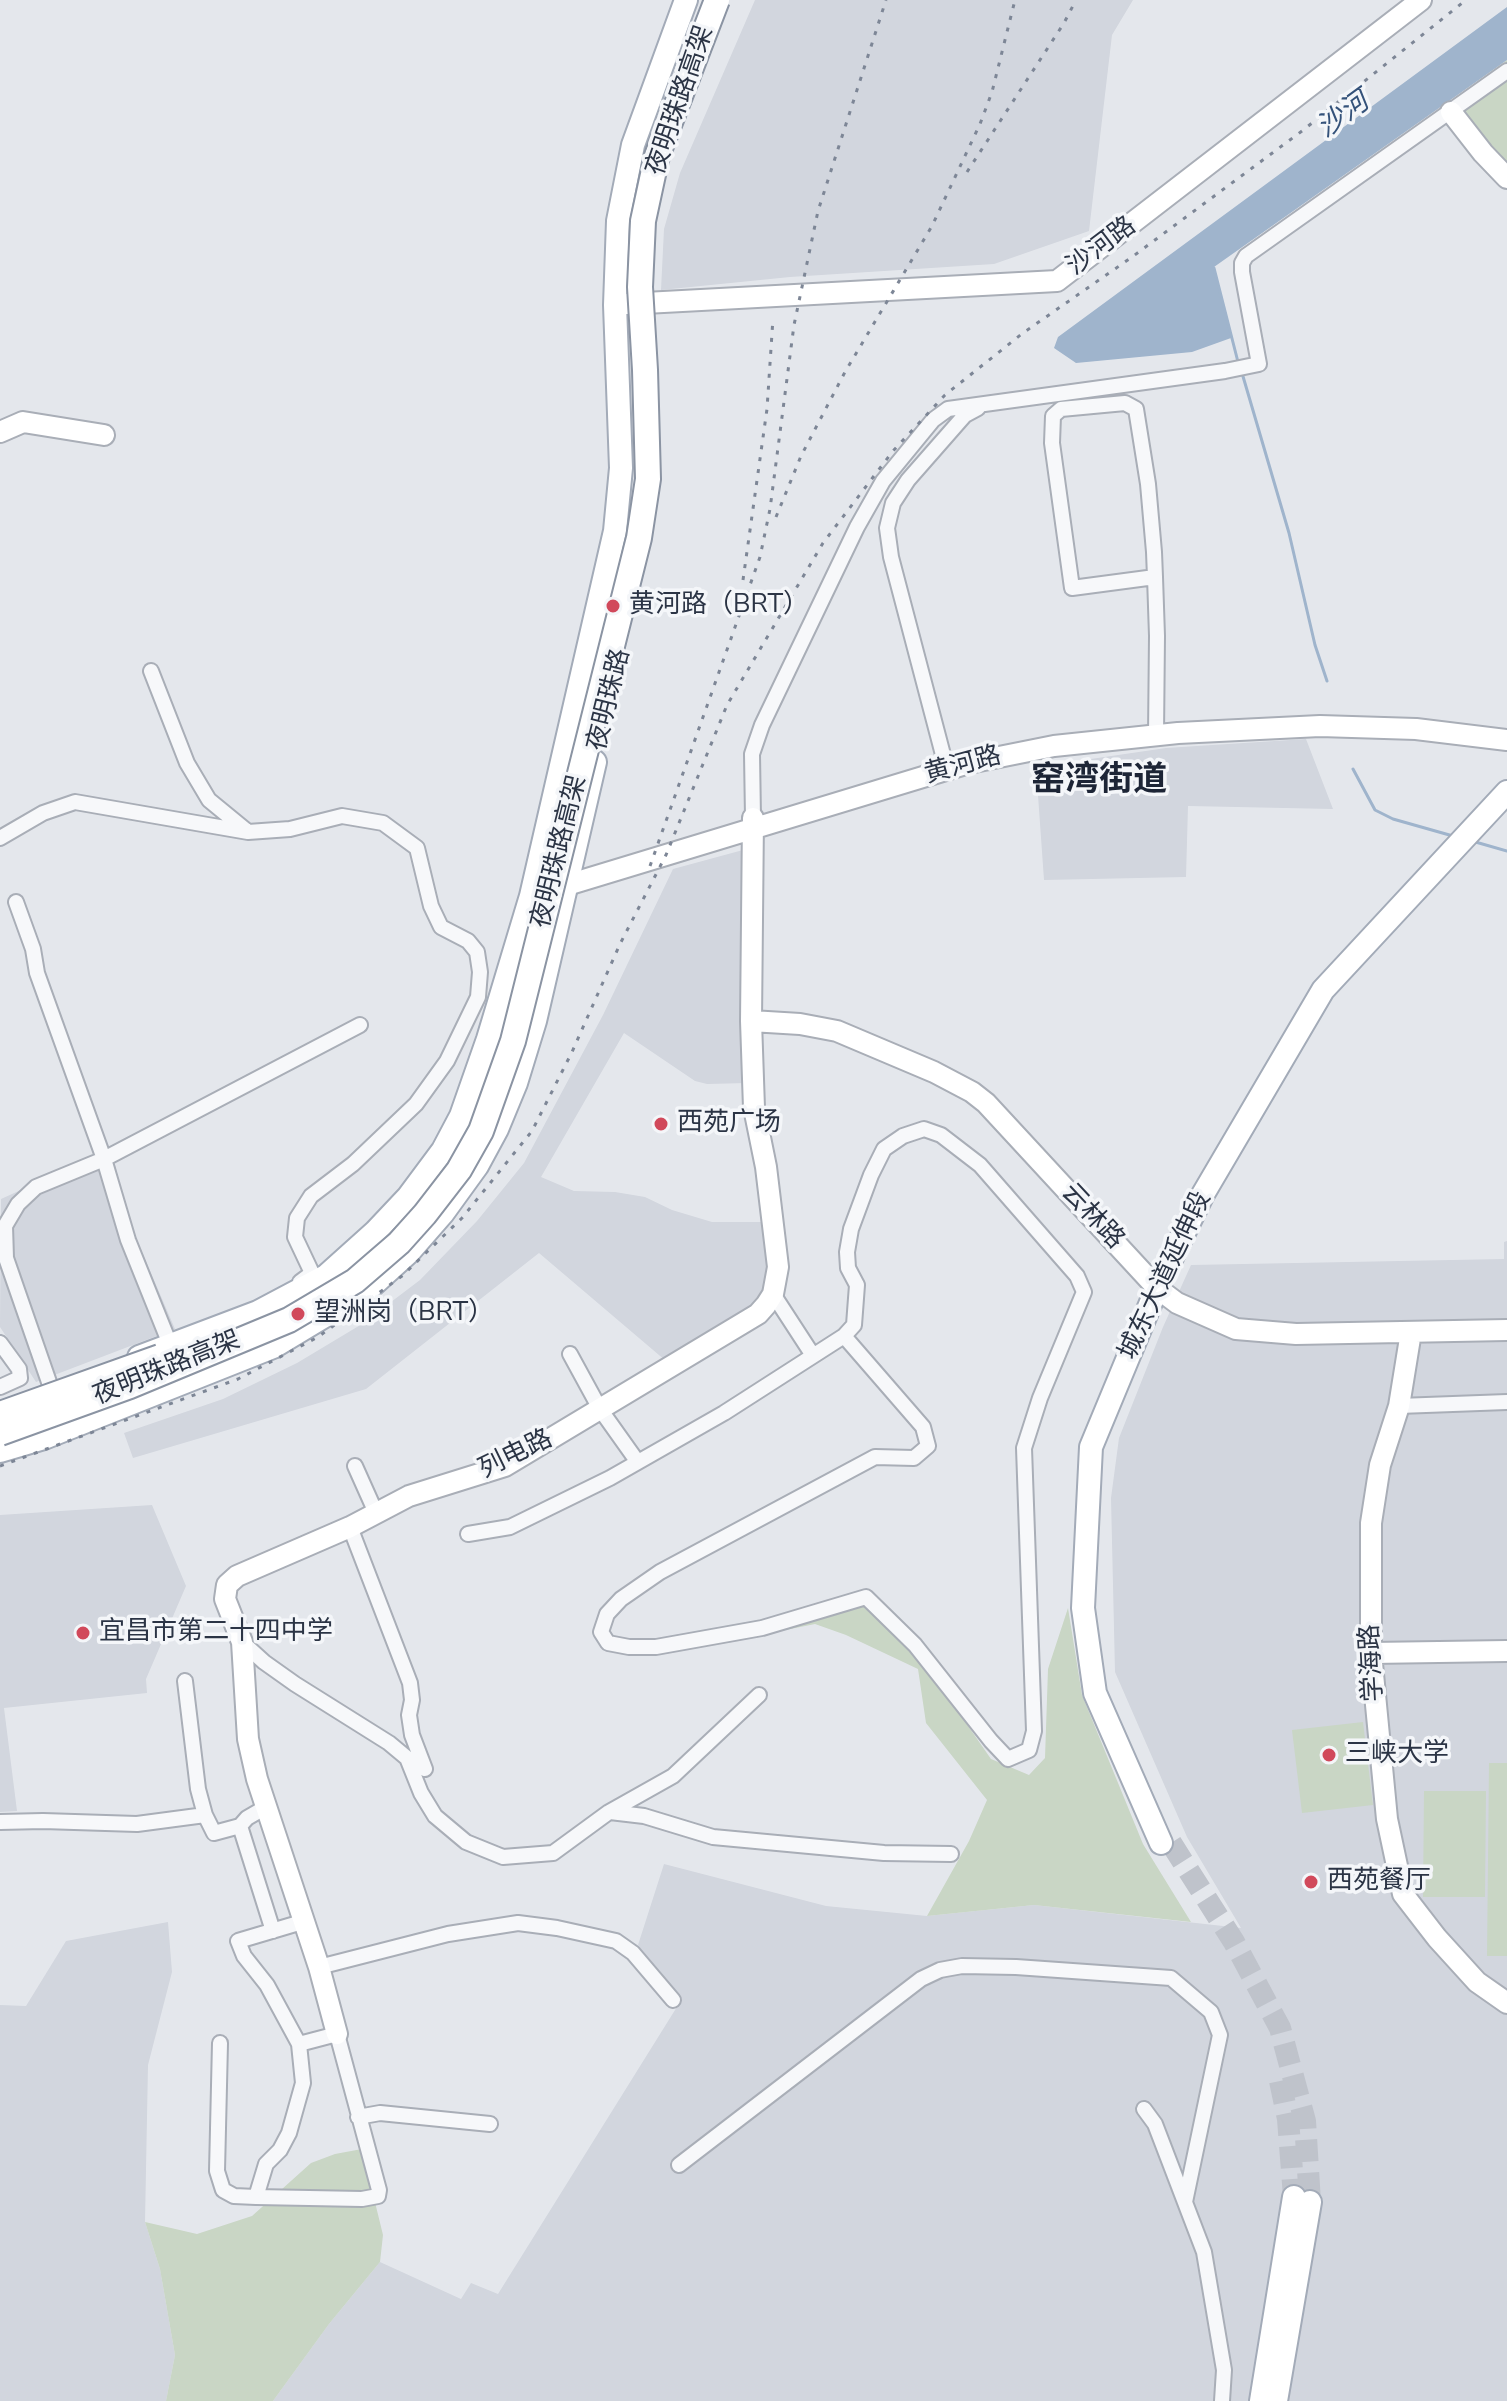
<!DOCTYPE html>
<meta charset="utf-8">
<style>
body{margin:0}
canvas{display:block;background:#e4e7ec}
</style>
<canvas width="1507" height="2401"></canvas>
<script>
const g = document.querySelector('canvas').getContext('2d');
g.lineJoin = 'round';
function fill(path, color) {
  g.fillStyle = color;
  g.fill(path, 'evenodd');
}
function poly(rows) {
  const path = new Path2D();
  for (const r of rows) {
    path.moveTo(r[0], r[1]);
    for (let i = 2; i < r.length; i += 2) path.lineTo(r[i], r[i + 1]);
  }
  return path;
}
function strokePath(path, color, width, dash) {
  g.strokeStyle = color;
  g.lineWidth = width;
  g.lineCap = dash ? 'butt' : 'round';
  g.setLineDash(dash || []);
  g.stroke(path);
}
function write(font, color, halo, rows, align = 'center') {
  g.font = font + ' "Nunito Sans","Noto Sans SC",sans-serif';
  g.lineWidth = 7;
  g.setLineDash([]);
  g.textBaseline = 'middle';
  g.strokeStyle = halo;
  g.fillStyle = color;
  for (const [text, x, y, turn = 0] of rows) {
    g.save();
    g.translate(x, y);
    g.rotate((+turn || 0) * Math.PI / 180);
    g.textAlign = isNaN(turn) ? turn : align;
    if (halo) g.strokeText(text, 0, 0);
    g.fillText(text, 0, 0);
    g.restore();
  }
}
const built = poly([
 [755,0,1133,0,1112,35,1089,231,994,264,790,277,661,290,664,229,680,173],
 [1306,739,1333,809,1188,806,1186,877,1044,880,1036,767,1166,748],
 [743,850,748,1083,707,1084,695,1081,624,1033,541,1177,574,1191,615,1192,645,1197,672,1210,712,1222,765,1222,768,1265,767,1286,760,1302,666,1361,539,1253,366,1389,133,1458,124,1433,223,1399,297,1363,362,1324,420,1280,477,1221,524,1163,603,1015,673,869],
 [111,1149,130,1224,175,1329,36,1382,0,1327,1,1199],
 [1507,1241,1507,2401,273,2401,329,2324,380,2262,461,2299,471,2283,498,2294,680,2002,638,1945,664,1864,826,1906,927,1916,1034,1905,1241,1928,1187,1837,1115,1672,1111,1498,1119,1438,1163,1327,1191,1265,1504,1259,1504,1242],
 [152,1505,186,1586,146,1679,147,1693,4,1708,17,1811,0,1812,0,1515],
 [168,1922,172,1972,148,2065,145,2222,160,2269,175,2355,166,2401,0,2401,0,2005,26,2006,66,1941]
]);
const green = poly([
 [1507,60,1507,170,1487,151,1449,102],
 [849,1595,909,1641,991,1759,1029,1775,1045,1758,1048,1669,1068,1608,1082,1695,1143,1844,1191,1922,1034,1905,927,1916,969,1841,987,1800,926,1723,918,1669,846,1635,815,1624,736,1640,735,1627],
 [1363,1722,1373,1805,1302,1813,1292,1730],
 [1489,1763,1507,1763,1507,1956,1487,1956],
 [1424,1791,1486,1791,1485,1897,1423,1897],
 [362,2149,383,2235,380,2262,329,2324,273,2401,166,2401,175,2355,160,2269,145,2222,197,2234,252,2216,311,2163,335,2154]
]);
const water = poly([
 [1507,7,1507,60,1214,267,1231,338,1192,352,1076,363,1054,348,1058,337]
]);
const stream = poly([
 [1214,268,1238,362],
 [1242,373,1289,533,1315,645,1327,681],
 [1353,769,1375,810,1393,819,1453,836],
 [1472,841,1507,851]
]);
const primaryTunnel = poly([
 [1171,1843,1234,1942,1280,2028,1305,2121,1310,2202],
 [1280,2081,1288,2119,1294,2197]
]);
const street = poly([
 [1155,577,1072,588,1052,443,1053,416,1061,409,1125,403,1136,409,1148,484,1154,552,1155,577,1157,636,1156,735],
 [151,671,187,763,209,800,248,832,290,829,342,816,383,823,417,848,431,906,441,927,468,941,477,952,480,972,478,997,447,1061,416,1104,353,1164,311,1196,297,1218,295,1237,312,1273,300,1282],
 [947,770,891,557,887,528,893,503,908,480,965,415,978,408],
 [753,818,752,754,762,725,857,527,883,481,933,420,948,409,1225,371,1259,364,1242,272,1242,263,1246,256,1507,71],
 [0,838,43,813,75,802,248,832],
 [16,902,33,949,37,973,104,1159,128,1240,171,1347,174,1343],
 [773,1294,812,1354],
 [0,1343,19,1369,20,1378,0,1387],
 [570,1354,600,1409,637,1461],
 [50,1385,6,1258,5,1226,18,1204,36,1187,104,1159,360,1025],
 [1399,1406,1507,1402],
 [355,1466,376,1513],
 [350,1527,410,1683,412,1700,409,1715,412,1735,425,1769],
 [468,1534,510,1527,610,1478,724,1413,844,1336,854,1325,857,1285,848,1268,847,1252,851,1229,871,1175,884,1149,903,1136,924,1129,941,1135,980,1165,1077,1276,1084,1292,1040,1398,1024,1448,1034,1731,1029,1750,1008,1759,991,1741,915,1645,866,1597,762,1628,656,1647,629,1647,608,1643,601,1632,607,1614,621,1599,660,1572,875,1457,914,1458,928,1446,923,1427,844,1336],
 [242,1642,264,1662,295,1684,389,1743,407,1758,421,1793,435,1816,466,1842,503,1857,553,1853,609,1812,673,1776,759,1695],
 [185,1681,198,1789,205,1815,214,1833,240,1826,247,1818,266,1807],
 [610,1812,644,1816,713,1837,884,1853,951,1854],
 [0,1822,43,1821,137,1824,205,1815],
 [240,1826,273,1931],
 [319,1967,448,1934,518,1923,557,1928,616,1941,633,1953,673,2000],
 [220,2043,217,2171,223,2190,234,2196,256,2197,362,2199,378,2196,379,2190,337,2034,299,2044],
 [1144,2109,1155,2124,1204,2252,1224,2370,1222,2401],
 [358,2117,380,2113,490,2124],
 [679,2165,921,1979,940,1970,962,1966,1016,1967,1171,1978,1211,2012,1220,2035,1185,2202],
 [256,2197,266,2164,280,2150,289,2133,303,2083,299,2044,267,1985,244,1956,238,1941,302,1922]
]);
const secondary = poly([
 [1451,112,1483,153,1507,178],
 [626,304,1057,281,1421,0],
 [0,432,23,422,104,435],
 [554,889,969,763,1054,746,1178,733,1320,726,1416,729,1507,740],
 [751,1021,800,1024,837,1031,934,1072,972,1092,986,1103,1157,1288,1177,1303,1236,1329,1296,1334,1507,1330],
 [1411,1332,1399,1406,1380,1465,1371,1523,1371,1653,1387,1819,1403,1894,1437,1938,1477,1982,1507,2003],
 [1371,1653,1507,1651],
 [337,2034,319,1967,257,1779,248,1739,242,1642,225,1599,227,1585,237,1576,350,1527,409,1496,505,1466,758,1314,766,1305,773,1294,778,1267,766,1167,754,1108,751,1021,753,818]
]);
const primary = poly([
 [139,1357,258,1312,326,1276,375,1232,408,1197,443,1150,461,1116,488,1039,531,896,615,531,621,468,615,305,618,221,633,145,686,0],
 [0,1451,44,1438,273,1347,366,1291,409,1252,443,1213,477,1166,497,1129,516,1083,535,1021,595,762],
 [1161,1843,1095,1693,1083,1608,1091,1447,1157,1288,1202,1196,1323,990,1507,792],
 [1261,2401,1294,2197],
 [1276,2401,1310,2202]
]);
const rail = poly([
 [967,172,1064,23,1076,0],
 [776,517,801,456,845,372,932,226,980,124,992,92,1015,0],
 [743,580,767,409,773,318],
 [650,866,760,557,770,509,794,325,818,211,886,0],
 [0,1466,238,1379,318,1337,402,1276,462,1218,532,1131,572,1052,620,944,666,855,727,705,823,543,893,451,945,395,1023,333,1132,257,1302,131,1466,0]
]);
const highwayBridge = poly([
 [0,1414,160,1357],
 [0,1433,130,1386,289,1320,355,1281,399,1243,425,1214,459,1170,481,1131,513,1041,639,538,648,479,645,370,640,287,643,221,657,156,717,0]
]);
const markers = [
 [613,606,8,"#d1495b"],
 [661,1124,8,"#d1495b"],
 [298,1314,8,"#d1495b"],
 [83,1633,8,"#d1495b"],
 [1329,1755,8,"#d1495b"],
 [1311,1882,8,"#d1495b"]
];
const streetNames = [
 ["夜明珠路高架",681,101,-71],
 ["沙河路",1102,247,-37],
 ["夜明珠路",610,700,-76],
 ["黄河路",963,766,-15],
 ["夜明珠路高架",560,852,-76],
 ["云林路",1092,1217,47],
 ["城东大道延伸段",1166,1276,-65],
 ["夜明珠路高架",167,1369,-22],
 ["列电路",516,1455,-26],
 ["学海路",1373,1663,-93]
];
const poiNames = [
 ["黄河路（BRT）",629,606],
 ["西苑广场",677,1124],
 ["望洲岗（BRT）",314,1314],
 ["宜昌市第二十四中学",99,1633],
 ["三峡大学",1345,1755],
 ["西苑餐厅",1327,1882]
];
const waterNames = [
 ["沙河",1344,116,-36]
];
const districtNames = [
 ["窑湾街道",1099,782]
];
fill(built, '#d2d6de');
fill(green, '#c9d6c5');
fill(water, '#9fb4cc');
strokePath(stream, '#9fb4cc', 3);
strokePath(primaryTunnel, '#bfc3cb', 22, [22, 11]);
strokePath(street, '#a9aeb7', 18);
strokePath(secondary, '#a9aeb7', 24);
strokePath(primary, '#a3abb8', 26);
strokePath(street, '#f7f8fa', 14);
strokePath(secondary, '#fff', 20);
strokePath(primary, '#fff', 22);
strokePath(rail, '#7d8696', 3, [4, 8]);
strokePath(highwayBridge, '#8b94a3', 28, []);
strokePath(highwayBridge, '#fff', 24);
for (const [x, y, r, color] of markers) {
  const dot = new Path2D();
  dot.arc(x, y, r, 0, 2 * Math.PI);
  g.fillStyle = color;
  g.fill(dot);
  strokePath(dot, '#f4f6f9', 3);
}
write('26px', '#2b3445', '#f4f6f9', streetNames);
write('26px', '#2b3445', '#f4f6f9', poiNames, 'left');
write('italic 28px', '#34527a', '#f4f6f9', waterNames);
write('bold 34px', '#1d2536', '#f4f6f9', districtNames);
</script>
